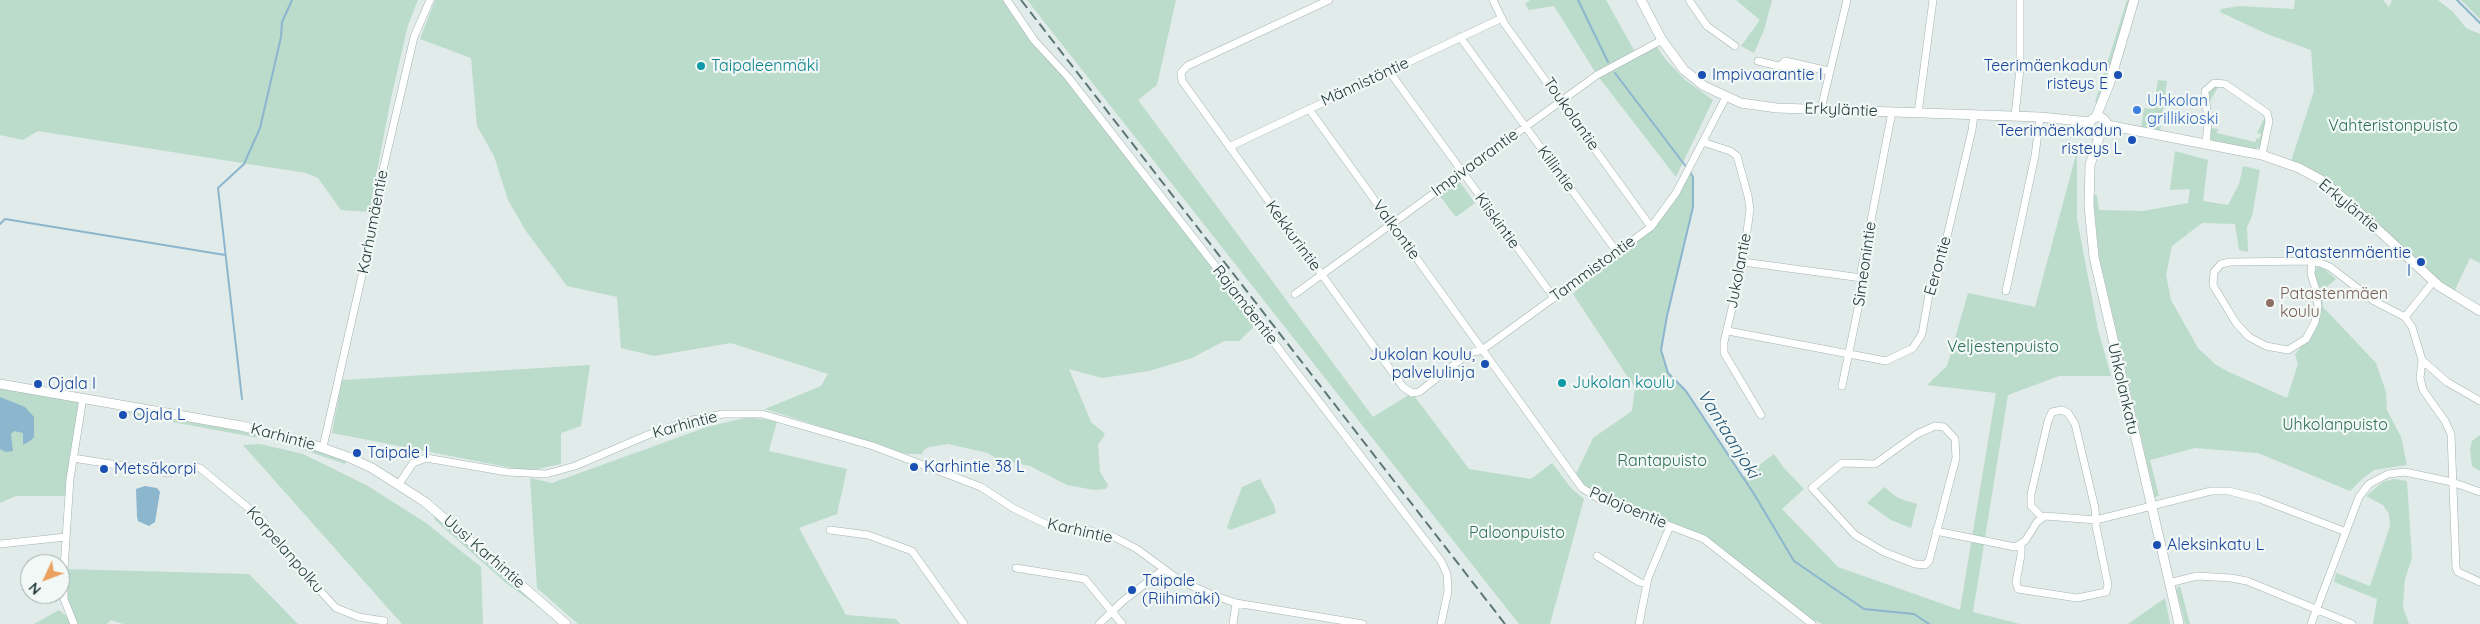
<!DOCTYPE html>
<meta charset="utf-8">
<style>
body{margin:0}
#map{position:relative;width:2480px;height:624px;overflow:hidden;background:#e1ebe9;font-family:Quicksand,sans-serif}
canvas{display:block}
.north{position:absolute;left:20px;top:554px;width:50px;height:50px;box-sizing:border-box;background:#f2f8f6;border:1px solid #9facab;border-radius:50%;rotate:227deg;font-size:14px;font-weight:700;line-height:20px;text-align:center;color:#223b3a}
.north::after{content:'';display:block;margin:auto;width:18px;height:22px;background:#eba05f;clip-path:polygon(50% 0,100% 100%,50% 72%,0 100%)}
</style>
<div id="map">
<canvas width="2480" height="624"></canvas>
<div class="north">N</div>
</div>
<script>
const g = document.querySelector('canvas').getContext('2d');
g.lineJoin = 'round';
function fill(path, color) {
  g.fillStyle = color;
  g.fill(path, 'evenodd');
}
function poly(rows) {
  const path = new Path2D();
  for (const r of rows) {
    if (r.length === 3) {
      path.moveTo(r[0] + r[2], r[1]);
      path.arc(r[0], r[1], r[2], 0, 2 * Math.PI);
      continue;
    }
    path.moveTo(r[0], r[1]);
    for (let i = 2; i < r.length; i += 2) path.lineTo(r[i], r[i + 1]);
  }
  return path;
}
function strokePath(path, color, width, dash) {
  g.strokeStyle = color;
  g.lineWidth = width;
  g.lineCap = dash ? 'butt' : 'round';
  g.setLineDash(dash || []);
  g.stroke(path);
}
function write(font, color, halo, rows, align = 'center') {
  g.font = font + ' Quicksand,sans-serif';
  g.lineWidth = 4.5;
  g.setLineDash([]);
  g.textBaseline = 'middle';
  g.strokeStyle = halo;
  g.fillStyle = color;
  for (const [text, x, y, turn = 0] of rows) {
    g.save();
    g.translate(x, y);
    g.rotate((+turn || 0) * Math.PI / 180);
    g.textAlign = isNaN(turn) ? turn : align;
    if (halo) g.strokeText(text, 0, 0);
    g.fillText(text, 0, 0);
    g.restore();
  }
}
const green = poly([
 [0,0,418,0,408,25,391,98,369,212,341,210,318,178,306,173,38,131,23,140,0,135],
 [435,0,1005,0,1259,322,1239,341,1224,341,1192,358,1149,371,1102,378,1069,369,1091,422,1105,434,1098,445,1100,472,1108,485,1106,489,1094,490,1067,485,1030,466,997,459,988,453,948,444,929,447,924,450,922,454,907,454,765,409,821,386,828,374,731,343,654,356,621,348,617,297,567,286,526,231,508,200,494,156,477,126,471,58,420,39],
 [1027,0,1176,0,1157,85,1138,100,1373,417,1412,393,1469,469,1531,479,1552,463,1572,489,1584,499,1550,624,1519,624],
 [1530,0,1606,0,1636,54,1655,44,1666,60,1685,80,1713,100,1676,177,1597,75,1554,6,1529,10,1525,4],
 [1736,0,1772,0,1764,30,1754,53,1741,46,1760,20],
 [2127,0,2130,0,2098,105,2095,102],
 [2295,0,2383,0,2389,7,2392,0,2438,0,2453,12,2466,28,2480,34,2480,263,2470,258,2454,292,2387,238,2348,202,2290,164,2314,91,2311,50,2267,34,2220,12,2221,9,2239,6,2294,9],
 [2461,0,2480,0,2480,19],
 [2158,80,2167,81,2160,132,2141,129,2144,108,2153,109],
 [2213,85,2222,85,2266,112,2268,120,2261,147,2255,149,2212,141,2210,135,2211,128,2218,129,2217,133,2255,142,2257,138,2259,139,2261,134,2257,133,2265,117,2261,109,2222,87,2218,87,2209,103,2207,103,2206,92],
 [2077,151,2077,219,2098,329,2111,376,2059,376,2008,395,1973,612,2020,624,1822,624,1810,618,1711,544,1598,498,1574,478,1593,438,1632,411,1635,388,1573,294,1612,258,1655,227,1676,193,1684,169,1693,177,1693,207,1667,316,1661,350,1668,373,1686,391,1743,477,1774,454,1784,468,1804,489,1782,509,1838,567,1960,610,1996,393,1927,385,1947,366,1968,293,2035,307],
 [2175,151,2208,160,2203,201,2228,205,2239,184,2243,166,2260,170,2252,216,2247,227,2248,252,2239,250,2235,224,2202,223,2172,246,2166,275,2171,300,2198,348,2216,365,2229,372,2287,398,2298,364,2295,354,2303,345,2316,317,2314,272,2317,267,2322,267,2336,279,2322,291,2323,307,2376,363,2386,392,2387,410,2401,437,2407,465,2374,470,2362,479,2350,491,2258,453,2195,448,2150,460,2159,496,2155,497,2099,256,2093,195,2097,195,2099,210,2143,211,2188,203,2190,189,2170,190],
 [1459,181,1475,203,1456,217,1439,195],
 [590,365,581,426,561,433,561,464,528,471,332,433,342,380],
 [0,383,82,397,69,496,16,496,0,503],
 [128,412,279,437,347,459,345,464,281,442,129,414],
 [748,417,777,421,769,451,847,469,837,514,799,528,846,615,896,619,900,624,578,624,537,588,530,478,552,483,707,427],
 [2480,435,2480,471,2472,466,2470,449,2472,441],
 [260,444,303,454,368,486,426,523,481,567,483,624,402,624,243,445],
 [1260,479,1274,505,1276,513,1230,530,1227,527,1242,487],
 [2394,479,2407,481,2412,558,2405,579,2403,607,2409,624,2373,624,2377,599,2334,582,2336,573,2370,586,2390,526,2389,514,2383,505,2366,496,2383,482],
 [1884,487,1898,498,1917,504,1911,528,1891,520,1867,503],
 [435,517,445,522,546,612,506,583,434,519],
 [64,569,249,574,298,624,123,624,111,620,107,624,34,624,59,610,70,619,64,599],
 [2180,586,2190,624,2185,624,2176,588],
 [2165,598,2170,624,2128,624]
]);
const water = poly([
 [0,397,25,407,34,417,34,437,30,441,23,445,23,433,14,431,11,434,13,451,6,452,0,449],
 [145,486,157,488,160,492,155,522,149,526,138,521,137,517,136,489]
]);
const stream = poly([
 [1578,0,1608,62],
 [2457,0,2480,23],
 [1615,73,1687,168],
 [1690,172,1693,177,1693,207,1667,316,1661,350,1668,373,1686,391,1754,494,1794,561,1864,609,1914,614,1929,624],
 [0,224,5,219,225,255],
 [242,399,218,188,244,164,260,128,281,37,282,22,292,0]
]);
const minor = poly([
 [1007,0,1034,40,1068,77,1213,263,1441,561,1447,574,1448,591,1441,624],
 [1329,0,1187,66,1181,73,1182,81,1403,387,1412,393,1419,392,1469,353,1482,350,1651,227,1676,193,1726,97],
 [1493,0,1504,23,1651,227],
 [1689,0,1707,26,1735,46],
 [1460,37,1617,252],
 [1758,61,1795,70,1799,64],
 [1781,66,1785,61,1829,71],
 [1389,71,1554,298],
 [1309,109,1582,488,1598,498,1704,539,1812,624],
 [1821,109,1847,0],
 [1918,113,1933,0],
 [2015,116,2020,68,2020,0],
 [1703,142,1730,151,1737,156,1748,196,1750,209,1743,262,1724,342,1724,353,1761,415],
 [2206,144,2208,122,2205,91,2214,83,2225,84,2267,113,2269,121,2262,155],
 [1229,147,1502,18],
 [2312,261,2311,274,2316,290,2318,307,2315,322,2306,339,2288,350,2266,346,2249,337,2236,323,2213,285,2214,272,2221,264,2230,262,2312,261,2320,263,2330,267,2374,301,2405,317,2412,327,2422,360,2447,382,2480,401],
 [1743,262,1862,278],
 [2006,291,2035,156,2040,117],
 [1295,294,1597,75,1662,40],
 [2405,317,2433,282],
 [1728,331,1886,361,1913,348,1922,334,1929,294,1937,279,1972,130,1974,115],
 [2422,360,2420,378,2423,390,2445,421,2451,434,2456,567,2458,572,2480,582],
 [1842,386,1863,284,1861,272,1892,112],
 [1935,426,1944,427,1955,439,1956,458,1929,561,1925,565,1915,564,1884,552,1855,535,1812,488,1842,463,1875,464,1917,434,1935,426],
 [323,447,373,227,376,200,414,37,430,0],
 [73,458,168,473,194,467,200,468,263,520,273,539,336,608,359,617,384,621],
 [399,484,413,463,426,458,507,472,546,474,575,466,650,434,692,420,723,414,762,414,873,446,981,487,1013,508,1050,526,1091,531,1114,537,1137,549,1179,580,1210,594,1236,603,1363,624],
 [830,530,868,535,912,551,964,624],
 [1936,531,2015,547,2025,541,2037,522,2045,516,2096,520,2211,491,2229,491,2260,499,2346,532],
 [0,544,66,537],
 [2021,545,2021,555,2016,582,2018,589,2077,598,2106,592,2108,585,2096,526,2095,508,2075,424,2068,413,2062,410,2052,412,2048,421,2031,494,2031,506,2042,517],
 [1597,556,1639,582,1646,584],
 [1016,568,1085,579,1122,624],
 [2169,583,2197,576,2231,578,2247,581,2352,624],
 [74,624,64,599,64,569,70,479,83,398],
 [1099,624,1123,601,1164,569],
 [1233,624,1236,603],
 [1639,624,1648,578,1670,526],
 [2311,624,2359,497,2369,484,2388,474,2405,472,2452,482,2480,492]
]);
const tertiary = poly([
 [1641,0,1662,40,1684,70,1704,86,1741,103,1777,108,2040,117,2090,122],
 [2096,117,2110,82,2134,0],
 [2098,126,9],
 [2107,125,2262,155,2299,168,2321,180,2348,202,2439,286,2480,311],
 [2100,134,2090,165,2089,206,2094,257,2179,624],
 [0,384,241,426,297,439,348,457,372,468,425,502,566,624]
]);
const rail = poly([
 [1021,0,1505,624]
]);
const markers = [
 [701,66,5,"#0f9aa8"],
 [1702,75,5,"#1a4fb4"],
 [2118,75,5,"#1a4fb4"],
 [2137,110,5,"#3f7fe0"],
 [2132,140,5,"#1a4fb4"],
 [2421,262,5,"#1a4fb4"],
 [2270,303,5,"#8d6e63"],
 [1485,364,5,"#1a4fb4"],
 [1562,383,5,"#0f9aa8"],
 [38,384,5,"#1a4fb4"],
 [123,415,5,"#1a4fb4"],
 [357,453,5,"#1a4fb4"],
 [914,467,5,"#1a4fb4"],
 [104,469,5,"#1a4fb4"],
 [2157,545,5,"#1a4fb4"],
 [1132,590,5,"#1a4fb4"]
];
const cultureNames = [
 ["Taipaleenmäki",711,66],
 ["Jukolan koulu",1572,383]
];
const transitNames = [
 ["Teerimäenkadun",2108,66,"right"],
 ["risteys E",2108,84,"right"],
 ["Impivaarantie I",1712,75],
 ["Teerimäenkadun",2122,131,"right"],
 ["risteys L",2122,149,"right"],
 ["Patastenmäentie",2411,253,"right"],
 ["I",2411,271,"right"],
 ["Jukolan koulu,",1475,355,"right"],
 ["palvelulinja",1475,373,"right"],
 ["Ojala I",48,384],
 ["Ojala L",133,415],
 ["Taipale I",367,453],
 ["Karhintie 38 L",924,467],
 ["Metsäkorpi",114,469],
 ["Aleksinkatu L",2167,545],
 ["Taipale",1142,581],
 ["(Riihimäki)",1142,599]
];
const streetNames = [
 ["Männistöntie",1365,82,-25],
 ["Erkyläntie",1841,110,2],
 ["Toukolantie",1571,114,55],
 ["Impivaarantie",1475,163,-36],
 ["Killintie",1556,169,54],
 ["Erkyläntie",2349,206,40],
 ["Kiiskintie",1497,221,54],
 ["Karhumäentie",373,222,-79],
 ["Valkontie",1396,230,54],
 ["Kekkurintie",1293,236,54],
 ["Simeonintie",1865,264,-82],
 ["Eerontie",1938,266,-74],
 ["Tammistontie",1593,269,-36],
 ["Jukolantie",1739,271,-79],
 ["Rajamäentie",1245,305,52],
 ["Uhkolankatu",2123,389,77],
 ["Karhintie",685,425,-15],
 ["Karhintie",283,437,15],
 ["Palojoentie",1628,508,23],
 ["Karhintie",1080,531,13],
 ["Korpelanpolku",285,550,49],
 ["Uusi Karhintie",484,552,41]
];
const shopNames = [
 ["Uhkolan",2147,101],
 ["grillikioski",2147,119]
];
const parkNames = [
 ["Vahteristonpuisto",2393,126],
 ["Veljestenpuisto",2003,347],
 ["Uhkolanpuisto",2335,425],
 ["Rantapuisto",1662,461],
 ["Paloonpuisto",1517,533]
];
const educationNames = [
 ["Patastenmäen",2280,294],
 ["koulu",2280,312]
];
const waterNames = [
 ["Vantaanjoki",1728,434,58]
];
fill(green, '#bbdbcb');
fill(water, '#8cb5ce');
strokePath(stream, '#8cb5ce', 2);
strokePath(minor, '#a4b3b1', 8);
strokePath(tertiary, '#a4b3b1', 10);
strokePath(minor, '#fff', 7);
strokePath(tertiary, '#fff', 9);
strokePath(rail, '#5d7775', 2, [10, 5]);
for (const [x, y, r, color] of markers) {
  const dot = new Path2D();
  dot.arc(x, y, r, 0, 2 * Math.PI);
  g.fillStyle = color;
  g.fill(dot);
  strokePath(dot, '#f2f8f6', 2);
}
write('16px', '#0d838f', '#f2f8f6', cultureNames, 'left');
write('16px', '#164399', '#f2f8f6', transitNames, 'left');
write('16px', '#223b3a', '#f2f8f6', streetNames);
write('16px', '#366cbe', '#f2f8f6', shopNames, 'left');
write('16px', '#2e7056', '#f2f8f6', parkNames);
write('16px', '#785e54', '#f2f8f6', educationNames, 'left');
write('italic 18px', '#1f5374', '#f2f8f6', waterNames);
</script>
